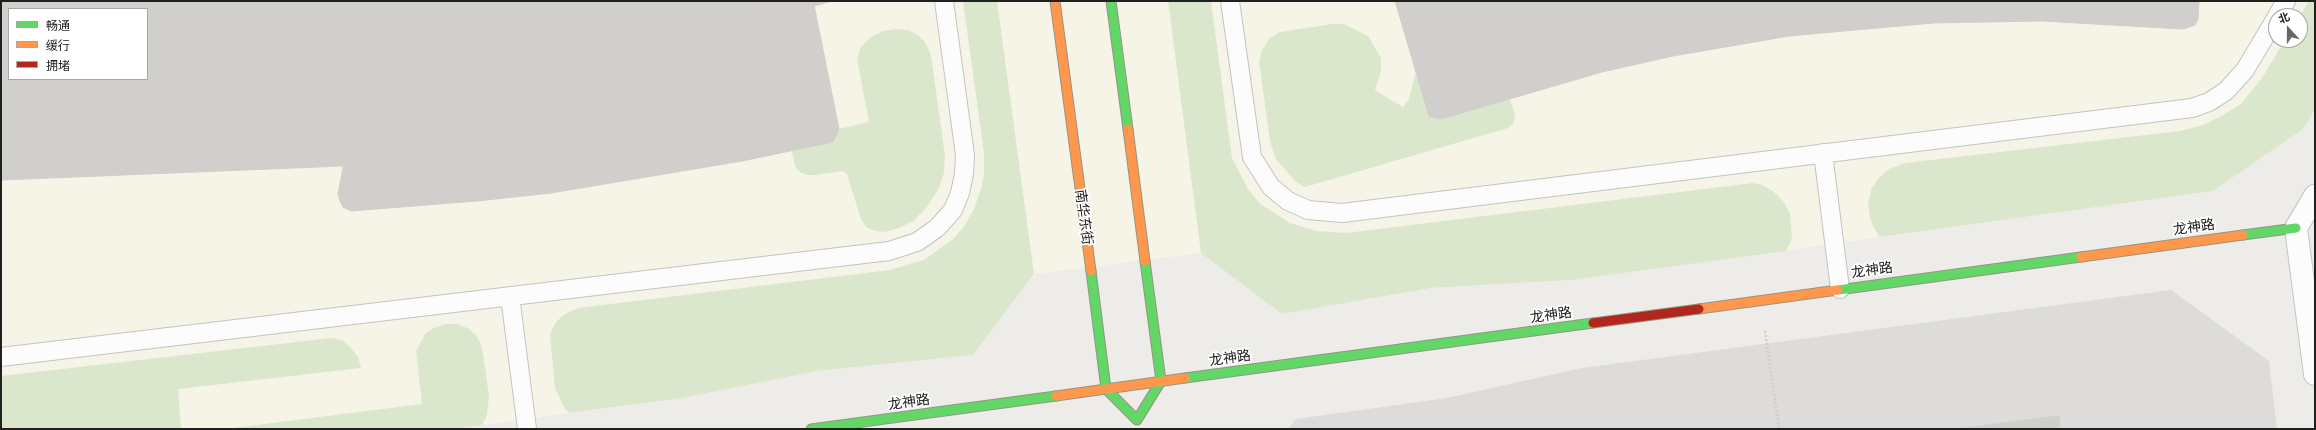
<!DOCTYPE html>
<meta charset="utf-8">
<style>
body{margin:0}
#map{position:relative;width:2316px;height:430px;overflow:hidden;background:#eeece9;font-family:Ubuntu,"Noto Sans SC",sans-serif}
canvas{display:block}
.frame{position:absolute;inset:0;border:2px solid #202020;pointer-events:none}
.legend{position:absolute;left:8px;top:8px;width:140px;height:72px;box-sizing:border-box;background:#fff;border:1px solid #a6a6a6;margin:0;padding:5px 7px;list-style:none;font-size:12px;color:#202020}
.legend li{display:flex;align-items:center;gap:8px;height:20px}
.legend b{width:20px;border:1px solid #a6a6a6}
.north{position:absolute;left:2268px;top:8px;width:40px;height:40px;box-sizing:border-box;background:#fff;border:1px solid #a6a6a6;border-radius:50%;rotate:339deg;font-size:11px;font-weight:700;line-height:16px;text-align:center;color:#202020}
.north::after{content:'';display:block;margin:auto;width:14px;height:18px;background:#686766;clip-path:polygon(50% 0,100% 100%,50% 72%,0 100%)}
</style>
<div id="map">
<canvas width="2316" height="430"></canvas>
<div class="frame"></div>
<ul class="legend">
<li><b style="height:5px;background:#63d668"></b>畅通</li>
<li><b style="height:5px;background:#ff974d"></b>缓行</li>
<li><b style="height:5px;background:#b3261e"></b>拥堵</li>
</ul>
<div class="north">北</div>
</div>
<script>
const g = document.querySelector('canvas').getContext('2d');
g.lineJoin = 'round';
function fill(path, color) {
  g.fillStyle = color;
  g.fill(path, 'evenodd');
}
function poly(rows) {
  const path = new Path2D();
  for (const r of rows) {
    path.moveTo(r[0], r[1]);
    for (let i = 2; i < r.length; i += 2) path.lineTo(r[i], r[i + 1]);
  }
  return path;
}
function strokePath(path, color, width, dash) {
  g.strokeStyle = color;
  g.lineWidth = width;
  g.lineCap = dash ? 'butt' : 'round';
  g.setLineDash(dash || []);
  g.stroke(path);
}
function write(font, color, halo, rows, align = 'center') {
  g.font = font + ' Ubuntu,"Noto Sans SC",sans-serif';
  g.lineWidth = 3.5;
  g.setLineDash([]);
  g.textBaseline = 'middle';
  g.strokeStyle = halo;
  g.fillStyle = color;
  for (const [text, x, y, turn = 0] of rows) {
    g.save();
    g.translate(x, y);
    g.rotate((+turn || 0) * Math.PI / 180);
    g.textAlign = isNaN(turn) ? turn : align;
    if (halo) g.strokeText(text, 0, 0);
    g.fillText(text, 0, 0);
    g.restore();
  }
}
const residential = poly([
 [2171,290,2269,361,2277,429,1288,429,1296,419,1447,398,1582,368]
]);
const education = poly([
 [1,1,2315,1,2315,110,2303,129,2213,191,1572,280,1431,288,1282,314,1201,253,1034,274,973,355,817,371,682,398,453,429,1,429],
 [9,9,147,9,147,79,9,79],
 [2276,16,2300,16,2300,40,2276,40]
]);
const grass = poly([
 [963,1,997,1,1034,274,973,355,817,371,682,398,569,413,564,407,555,388,550,334,556,322,565,314,578,308,890,270,924,260,952,240,964,227,974,209,981,189,984,174,984,153],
 [1168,1,1211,1,1232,158,1248,189,1259,203,1290,223,1317,231,1346,233,1753,183,1763,185,1774,192,1783,201,1790,214,1792,239,1786,251,1572,280,1431,288,1282,314,1201,253],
 [2309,1,2315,1,2315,110,2303,129,2213,191,1880,237,1874,228,1870,218,1868,205,1871,190,1878,179,1889,169,1905,163,2180,131,2203,125,2223,115,2241,104,2262,78,2285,40,2300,40,2300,16],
 [1332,24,1344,24,1368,36,1381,58,1381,71,1375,90,1403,107,1409,99,1416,71,1429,116,1441,119,1510,99,1515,116,1513,124,1508,128,1305,187,1296,182,1276,159,1270,142,1259,61,1262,50,1269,39,1280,32],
 [896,29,908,30,918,35,925,42,931,55,945,156,944,173,938,190,926,208,913,221,899,228,885,232,875,231,866,227,861,219,847,174,842,171,816,175,807,175,800,172,795,166,792,151,832,142,839,129,869,122,857,59,861,47,871,37,883,31],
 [446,324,458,324,469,329,476,335,480,343,483,353,489,396,487,415,482,425,453,429,225,429,422,404,416,351,426,333,434,328],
 [331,338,342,340,350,347,358,357,361,368,178,389,181,429,1,429,1,376]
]);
const building = poly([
 [1,1,813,1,816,15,809,5,801,4,716,23,624,39,485,58,368,69,360,78,343,166,1,180,1,1],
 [9,9,147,9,147,79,9,79,9,9],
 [813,1,832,1,814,6,813,1],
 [1395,1,2199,1,2198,19,2195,25,2183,29,2041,21,1933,23,1789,36,1673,56,1602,72,1441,119,1429,116,1395,1],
 [801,4,809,5,816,15,839,129,833,142,742,161,551,193,477,201,351,211,343,207,340,201,338,194,360,78,368,69,485,58,624,39,716,23,801,4],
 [2059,416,2060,429,1956,429,2059,416]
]);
const path = poly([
 [1765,331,1779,429]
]);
const lane = poly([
 [1230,1,1252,157,1271,187,1288,201,1308,210,1342,213,2192,108,2209,102,2226,91,2245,70,2276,18],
 [2277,16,2286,1],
 [1823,153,1840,289],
 [510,296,527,429],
 [1,357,889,251,917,242,937,228,953,210,960,193,964,174,965,155,944,1]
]);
const street = poly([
 [2315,196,2296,228,2315,374]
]);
const fast = poly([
 [1111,1,1128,129],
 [2243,235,2296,228],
 [1091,271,1106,389,1137,420,1161,381,1145,261],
 [1838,290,2081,257],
 [1185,378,1593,323],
 [811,429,1056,396]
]);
const slow = poly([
 [1055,1,1091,271],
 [1128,129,1145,261],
 [2081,257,2243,235],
 [1699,309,1838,290],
 [1056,396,1185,378]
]);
const jam = poly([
 [1593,323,1699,309]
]);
const streetNames = [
 ["南华东街",1084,217,82],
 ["龙神路",2194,227,-8],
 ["龙神路",1872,270,-8],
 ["龙神路",1551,315,-8],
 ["龙神路",1230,358,-8],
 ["龙神路",909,402,-8]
];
fill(residential, '#dddcda');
fill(education, '#f5f4e7');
fill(grass, '#dbe7cc');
fill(building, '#d1cfcc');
strokePath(building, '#d1cecb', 1);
strokePath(lane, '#c4c3c1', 20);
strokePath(street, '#c4c3c1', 24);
strokePath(fast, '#959683', 11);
strokePath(slow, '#959683', 11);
strokePath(jam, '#959683', 11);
strokePath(path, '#d5cbc9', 2.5, [2, 2]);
strokePath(lane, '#fcfcfc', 18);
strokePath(street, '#fcfcfc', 22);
strokePath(fast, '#63d668', 9);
strokePath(slow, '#ff974d', 9);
strokePath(jam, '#b3261e', 9);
write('14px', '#202020', '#fff', streetNames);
</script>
